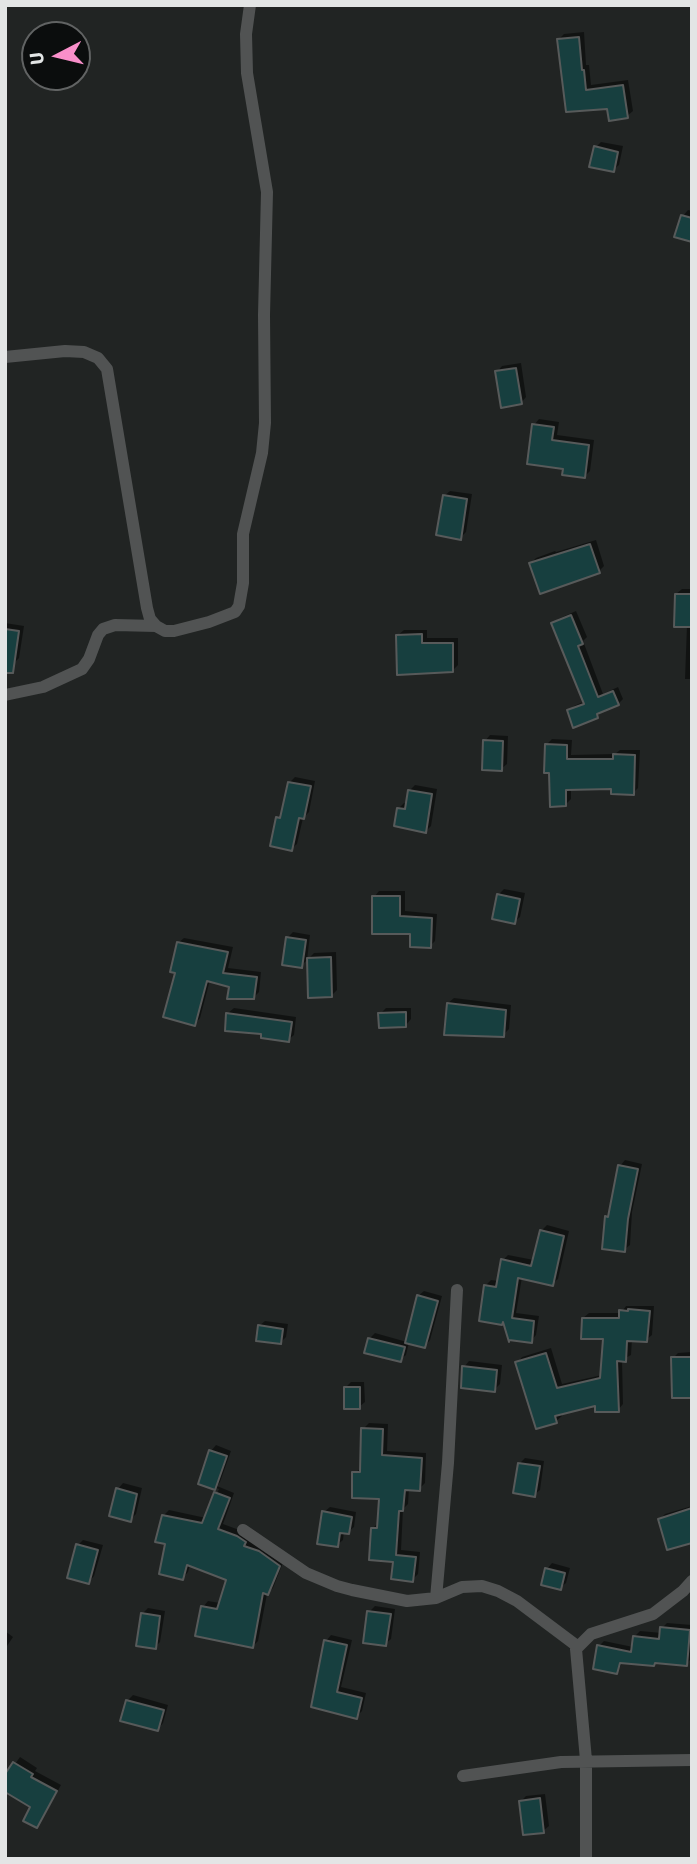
<!DOCTYPE html>
<style>
body{margin:0}
#map{position:relative;width:697px;height:1864px;overflow:hidden;background:#212423;font-family:Signika,sans-serif}
canvas{display:block}
.frame{position:absolute;inset:0;border:7px solid #e3e5e5;pointer-events:none}
.north{position:absolute;left:21px;top:21px;width:70px;height:70px;box-sizing:border-box;background:#0b0d0d;border:2px solid #616363;border-radius:50%;rotate:263deg;font-size:19px;font-weight:700;line-height:28px;text-align:center;color:#e3e5e5}
.north::after{content:'';display:block;margin:auto;width:24px;height:32px;background:#f98fca;clip-path:polygon(50% 0,100% 100%,50% 72%,0 100%)}
</style>
<div id="map">
<canvas width="697" height="1864"></canvas>
<div class="frame"></div>
<div class="north">U</div>
</div>
<script>
const g = document.querySelector('canvas').getContext('2d');
g.lineJoin = 'round';
function fill(path, color) {
  g.fillStyle = color;
  g.fill(path, 'evenodd');
}
function poly(rows) {
  const path = new Path2D();
  for (const r of rows) {
    path.moveTo(r[0], r[1]);
    for (let i = 2; i < r.length; i += 2) path.lineTo(r[i], r[i + 1]);
  }
  return path;
}
function strokePath(path, color, width, dash) {
  g.strokeStyle = color;
  g.lineWidth = width;
  g.lineCap = dash ? 'butt' : 'round';
  g.setLineDash(dash || []);
  g.stroke(path);
}
const shadow = poly([
 [584,32,586,65,589,65,591,85,628,80,633,111,627,116,609,107,568,110,559,39,564,34],
 [601,142,623,146,619,165,613,170,596,147],
 [688,210,692,211,692,238,683,216],
 [521,363,526,397,521,403,497,372,502,366],
 [539,419,559,422,557,435,594,440,590,471,585,476,565,467,534,425],
 [450,491,472,494,466,532,460,538,444,496],
 [596,540,604,566,599,571,531,563,536,558,555,551,556,552],
 [682,589,692,589,692,679,685,679,687,625,676,594],
 [576,611,587,637,583,641,603,694,618,687,623,699,618,704,602,710,597,717,569,711,574,706,585,701,553,624,558,619],
 [5,623,24,626,19,658,14,663,5,662],
 [404,630,427,630,427,638,458,638,458,665,452,671,398,635],
 [490,735,508,736,507,764,501,769,485,741],
 [552,739,572,740,571,755,615,754,620,750,640,750,638,788,633,793,613,787,571,788,571,799,566,804,550,771,546,745],
 [295,777,315,781,309,812,303,818,297,844,291,849,278,818,283,813,290,782],
 [415,785,437,789,431,826,426,831,399,808,404,803,407,803,409,791],
 [504,889,525,893,520,917,514,922,499,894],
 [379,891,405,891,405,911,437,914,435,941,430,946,412,932,374,897],
 [293,932,310,935,307,960,301,966,287,938],
 [184,938,233,947,228,968,261,972,259,992,254,997,231,985,210,980,200,1018,195,1024,178,943],
 [336,952,337,990,331,996,309,958,314,953],
 [454,998,511,1005,509,1029,503,1035,448,1003],
 [234,1008,296,1017,294,1035,288,1040,263,1032,228,1013],
 [386,1008,411,1008,411,1019,406,1025,380,1014],
 [625,1160,642,1164,632,1212,630,1245,624,1250,607,1217,610,1214,620,1166],
 [547,1225,569,1231,558,1279,552,1284,522,1277,516,1313,539,1316,536,1335,531,1341,504,1321,485,1286,491,1280,499,1281,503,1260,508,1255,534,1260,542,1230],
 [424,1291,442,1296,430,1340,425,1346,409,1342,406,1355,400,1360,369,1339,375,1333,407,1342,418,1296],
 [626,1306,654,1306,652,1335,646,1340,632,1339,631,1355,622,1360,623,1404,618,1410,596,1404,561,1413,562,1416,556,1421,517,1363,522,1357,551,1348,562,1384,602,1375,605,1338,583,1318,589,1313,621,1313],
 [265,1321,288,1324,286,1337,281,1342,259,1326],
 [692,1352,692,1396,673,1358,678,1353],
 [469,1361,502,1365,500,1384,494,1390,464,1367],
 [351,1382,364,1382,365,1402,359,1407,345,1388],
 [369,1423,388,1424,387,1451,426,1453,425,1483,419,1489,409,1488,408,1504,403,1509,401,1550,420,1552,418,1574,412,1580,372,1529,378,1523,381,1497,354,1473,362,1468,363,1429],
 [216,1445,231,1451,220,1482,217,1486,234,1493,223,1524,242,1531,284,1560,273,1588,267,1594,258,1641,253,1646,203,1607,208,1601,220,1603,228,1579,190,1565,188,1572,183,1578,167,1543,163,1516,169,1510,206,1518,219,1489,200,1483,211,1451],
 [525,1458,544,1461,540,1490,534,1495,520,1463],
 [123,1483,142,1488,136,1514,130,1520,118,1489],
 [692,1506,692,1535,660,1519,665,1514],
 [330,1507,356,1512,354,1527,348,1532,344,1531,343,1540,337,1545,324,1512],
 [83,1540,103,1545,94,1576,89,1582,78,1545],
 [552,1563,570,1568,566,1583,560,1588,547,1569],
 [375,1606,395,1609,391,1639,385,1644,369,1612],
 [148,1608,165,1611,160,1642,155,1647,142,1614],
 [667,1623,692,1625,692,1658,686,1664,623,1662,617,1672,599,1646,604,1641,633,1647,634,1637,640,1631,662,1633,662,1628],
 [5,1631,13,1637,5,1649],
 [331,1635,352,1640,341,1687,366,1693,362,1711,356,1717,313,1706,326,1641],
 [133,1695,168,1705,163,1723,158,1729,127,1701],
 [20,1757,37,1768,35,1771,61,1785,42,1820,37,1826,33,1806,5,1778],
 [545,1794,549,1826,543,1831,521,1801,526,1796]
]);
const building = poly([
 [579,37,582,70,584,70,586,90,623,85,628,118,609,121,607,109,566,112,557,39,579,37],
 [594,146,618,152,614,172,589,167,594,146],
 [681,215,692,218,692,242,674,237,681,215],
 [516,368,522,404,501,408,495,371,516,368],
 [532,424,554,427,552,440,589,445,585,478,562,475,563,469,527,464,532,424],
 [443,495,467,499,461,540,436,535,443,495],
 [590,544,600,573,540,594,529,563,590,544],
 [675,594,692,594,692,627,674,627,675,594],
 [571,615,583,644,578,646,598,697,613,691,619,705,597,714,598,718,573,728,567,710,584,704,551,623,571,615],
 [5,629,19,631,13,673,5,673,5,629],
 [422,634,422,643,453,643,453,672,397,675,396,635,422,634],
 [483,740,503,741,502,771,482,770,483,740],
 [545,744,567,745,567,759,613,759,613,754,635,755,634,795,611,794,611,789,566,790,566,806,550,807,549,773,544,773,545,744],
 [288,782,311,786,304,819,299,818,292,851,270,846,276,817,280,818,288,782],
 [408,790,432,794,426,833,394,826,397,808,405,809,408,790],
 [497,894,520,899,515,924,492,919,497,894],
 [372,896,400,896,400,916,432,918,431,948,410,947,410,934,372,934,372,896],
 [286,937,306,940,302,968,282,965,286,937],
 [177,942,228,952,223,973,257,977,254,999,227,999,229,987,207,981,195,1026,163,1017,175,973,170,972,177,942],
 [331,957,332,997,308,998,307,958,331,957],
 [447,1003,506,1010,504,1037,444,1035,447,1003],
 [406,1012,406,1027,379,1028,378,1013,406,1012],
 [226,1013,292,1022,289,1042,261,1038,261,1034,225,1031,226,1013],
 [618,1165,638,1169,628,1219,625,1252,602,1249,605,1216,608,1217,618,1165],
 [540,1230,564,1236,553,1286,518,1278,512,1318,534,1321,532,1343,509,1340,509,1342,503,1322,502,1325,479,1321,484,1285,496,1287,501,1259,531,1266,540,1230],
 [417,1295,438,1301,425,1348,405,1343,417,1295],
 [628,1309,650,1311,647,1342,627,1341,626,1362,617,1361,619,1412,595,1412,595,1406,555,1416,557,1423,536,1429,515,1362,546,1353,557,1388,600,1378,603,1339,581,1339,582,1318,619,1318,619,1310,628,1311,628,1309],
 [258,1325,283,1329,281,1344,256,1341,258,1325],
 [368,1338,405,1347,401,1362,364,1353,368,1338],
 [671,1357,692,1357,692,1398,672,1398,671,1357],
 [462,1366,497,1370,495,1392,461,1388,462,1366],
 [344,1387,360,1387,360,1409,344,1409,344,1387],
 [361,1428,383,1429,382,1455,422,1458,420,1491,405,1490,403,1511,399,1511,396,1555,416,1557,413,1582,391,1579,393,1562,369,1560,371,1528,377,1528,379,1499,352,1498,352,1472,360,1472,361,1428],
 [209,1450,227,1456,215,1490,198,1484,209,1450],
 [518,1463,540,1466,535,1497,513,1493,518,1463],
 [116,1488,137,1494,131,1522,109,1516,116,1488],
 [214,1492,230,1498,218,1529,237,1536,246,1542,244,1546,259,1551,280,1566,268,1595,263,1593,253,1648,195,1636,201,1606,217,1609,226,1580,187,1565,183,1580,159,1574,165,1544,155,1542,162,1515,202,1523,214,1492],
 [692,1508,692,1543,667,1550,658,1519,692,1508],
 [322,1511,352,1517,349,1534,340,1533,338,1547,317,1544,322,1511],
 [76,1544,98,1550,89,1584,67,1578,76,1544],
 [545,1568,565,1573,561,1590,541,1585,545,1568],
 [367,1611,391,1614,386,1646,363,1643,367,1611],
 [141,1613,160,1616,156,1649,136,1646,141,1613],
 [660,1627,690,1630,687,1666,655,1663,654,1666,620,1663,617,1674,593,1669,597,1645,631,1652,633,1636,659,1639,660,1627],
 [324,1640,347,1645,337,1692,362,1698,357,1719,311,1707,324,1640],
 [126,1700,164,1710,158,1731,120,1721,126,1700],
 [13,1762,33,1774,31,1777,57,1791,37,1828,23,1821,30,1807,5,1792,5,1774,13,1762],
 [540,1798,544,1833,523,1835,519,1801,540,1798]
]);
const minor = poly([
 [5,357,65,351,84,352,98,358,107,369,147,608,150,619,156,626,165,631,174,631,209,622,235,612,239,606,243,583,243,534,262,453,265,423,264,315,267,192,247,73,246,34,250,5],
 [5,695,43,687,82,669,89,659,98,635,103,629,115,625,156,626],
 [243,1530,306,1573,337,1586,352,1590,407,1601,436,1598,462,1587,482,1586,498,1591,517,1601,577,1646],
 [436,1598,448,1463,457,1290],
 [463,1776,561,1762,692,1760],
 [586,1859,586,1760,576,1649,591,1634,653,1614,683,1591,692,1581]
]);
fill(shadow, '#0007');
fill(building, '#173f3f');
strokePath(building, '#575a5a', 2);
strokePath(minor, '#515353', 12);
</script>
